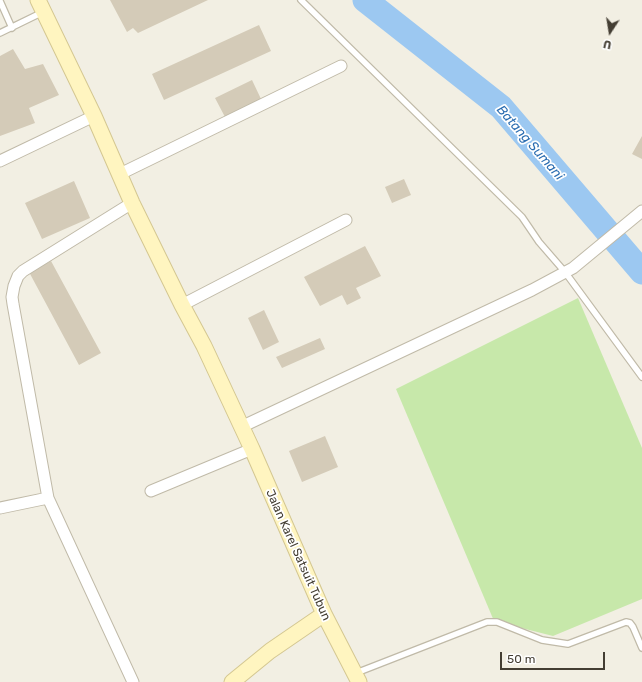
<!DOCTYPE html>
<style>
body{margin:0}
#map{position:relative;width:642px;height:682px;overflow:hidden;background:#f2efe3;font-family:Rubik,sans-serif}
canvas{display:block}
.north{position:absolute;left:590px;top:12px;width:40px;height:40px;-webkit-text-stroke:3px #fff;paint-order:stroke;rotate:192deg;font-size:11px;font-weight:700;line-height:16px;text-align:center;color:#443e33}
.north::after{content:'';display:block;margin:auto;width:14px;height:18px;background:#443e33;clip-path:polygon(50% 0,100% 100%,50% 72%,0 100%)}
.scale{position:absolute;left:500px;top:652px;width:105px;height:18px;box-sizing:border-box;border:2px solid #443e33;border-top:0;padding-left:5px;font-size:12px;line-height:14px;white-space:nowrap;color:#443e33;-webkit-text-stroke:3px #fff;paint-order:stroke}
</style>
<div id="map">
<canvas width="642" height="682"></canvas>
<div class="north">U</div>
<div class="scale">50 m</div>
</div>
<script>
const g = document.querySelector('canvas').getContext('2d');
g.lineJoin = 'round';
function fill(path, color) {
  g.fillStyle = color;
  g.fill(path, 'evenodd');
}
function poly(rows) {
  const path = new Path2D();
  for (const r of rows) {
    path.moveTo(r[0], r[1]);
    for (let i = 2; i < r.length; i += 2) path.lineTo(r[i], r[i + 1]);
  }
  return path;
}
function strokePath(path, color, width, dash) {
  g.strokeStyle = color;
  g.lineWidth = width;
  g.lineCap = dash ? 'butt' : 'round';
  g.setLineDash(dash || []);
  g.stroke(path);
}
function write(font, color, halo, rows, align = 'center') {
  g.font = font + ' Rubik,sans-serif';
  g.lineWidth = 3.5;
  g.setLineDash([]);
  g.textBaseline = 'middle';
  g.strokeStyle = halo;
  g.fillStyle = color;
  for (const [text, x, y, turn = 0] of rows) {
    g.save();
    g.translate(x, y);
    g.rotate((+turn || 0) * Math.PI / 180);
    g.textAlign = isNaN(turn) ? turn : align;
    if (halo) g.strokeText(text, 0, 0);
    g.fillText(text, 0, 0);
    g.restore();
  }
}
const green = poly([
 [578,298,642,448,642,599,553,636,494,621,396,389]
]);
const river = poly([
 [365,0,501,107,642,272]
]);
const building = poly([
 [110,0,208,0,138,33,133,28,127,32],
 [259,25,271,51,164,100,152,74],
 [13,49,25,69,43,64,59,95,29,108,35,123,0,136,0,56],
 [252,80,261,99,225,117,215,98],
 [642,136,642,159,632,154],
 [404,179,411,195,392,203,385,187],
 [74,181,90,218,42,239,25,203],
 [365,246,381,276,356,288,361,298,347,305,342,295,320,306,304,277],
 [51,261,101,353,79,365,29,272],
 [264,310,279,342,263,350,248,318],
 [320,338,325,349,282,368,276,357],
 [325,436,338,467,302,482,289,451]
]);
const lane = poly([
 [301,0,522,217,539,242,565,272,642,377],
 [0,1,12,28],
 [0,33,43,12],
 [356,673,487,622,497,622,542,640,568,644,626,622,630,623,633,627,642,648]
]);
const street = poly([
 [0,161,94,116],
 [120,174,341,66],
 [132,203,23,271,18,276,14,286,12,297,13,304,48,498,133,682],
 [182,305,346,220],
 [241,427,532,290,573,268,642,211],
 [151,491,252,449],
 [0,508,48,498]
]);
const secondary = poly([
 [38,0,94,116,132,203,182,305,204,346,252,449,324,614,359,682],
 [232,682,270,651,324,614]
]);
const streetNames = [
 ["Jalan Karel Satsuit Tubun",298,555,66]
];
const waterNames = [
 ["Batang Sumani",530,143,49]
];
fill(green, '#c7e8aa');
strokePath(river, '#9cc8f1', 25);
fill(building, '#d4cbb8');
strokePath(lane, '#c0baa8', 8);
strokePath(street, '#c0baa8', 13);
strokePath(secondary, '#d4c791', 17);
strokePath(lane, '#fff', 5.5);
strokePath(street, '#fff', 11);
strokePath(secondary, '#fff5c0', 15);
write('12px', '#443e33', '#fff', streetNames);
write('italic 13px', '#2b6db1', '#fff', waterNames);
</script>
